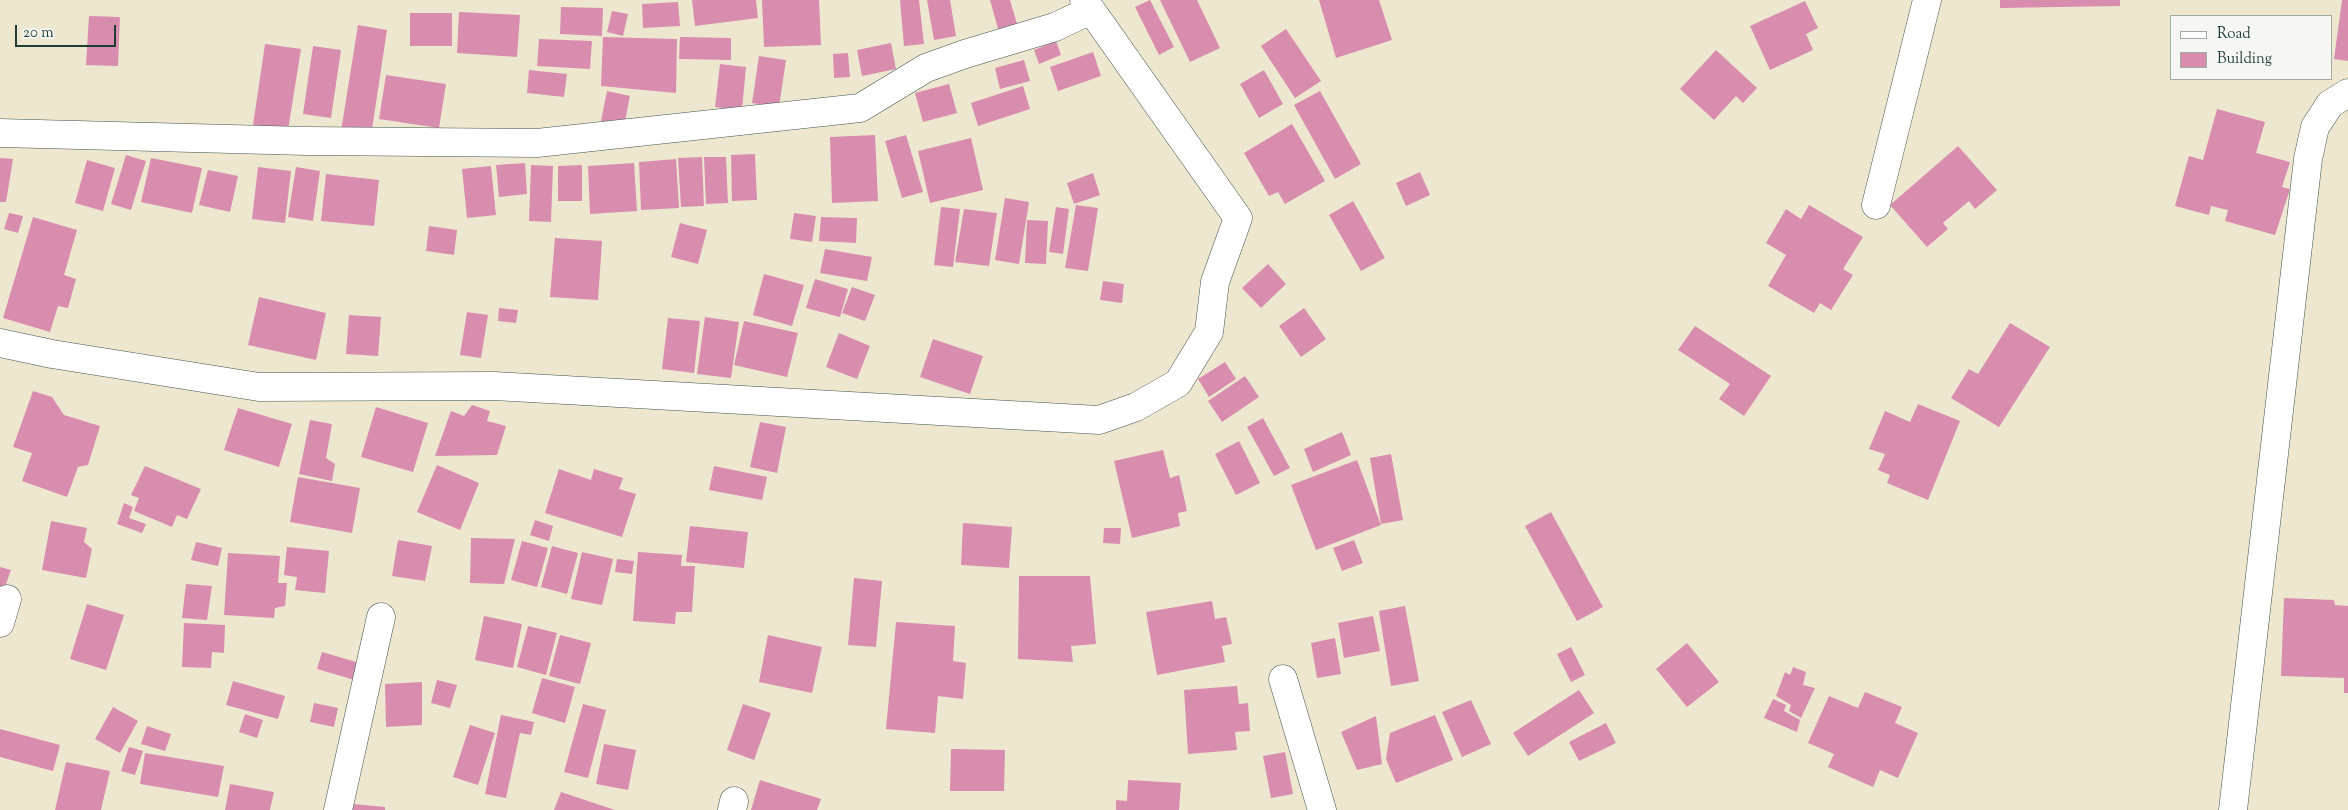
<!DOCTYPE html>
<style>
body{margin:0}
#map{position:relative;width:2348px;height:810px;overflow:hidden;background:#eee7cf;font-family:"Sorts Mill Goudy",serif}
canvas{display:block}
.legend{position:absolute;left:2170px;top:15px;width:162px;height:65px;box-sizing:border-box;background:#f6f6f2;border:1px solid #a0aca6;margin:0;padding:6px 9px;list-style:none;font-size:15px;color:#1f3d34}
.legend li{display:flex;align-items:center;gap:10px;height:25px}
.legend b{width:25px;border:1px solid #a0aca6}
.scale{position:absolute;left:15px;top:25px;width:101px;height:22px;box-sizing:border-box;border:2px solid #1f3d34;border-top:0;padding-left:6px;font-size:15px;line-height:18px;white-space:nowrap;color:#1f3d34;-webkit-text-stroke:4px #f6f6f2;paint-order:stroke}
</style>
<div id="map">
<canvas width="2348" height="810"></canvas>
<ul class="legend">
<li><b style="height:6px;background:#fff"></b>Road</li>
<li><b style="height:14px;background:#d88dae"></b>Building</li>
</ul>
<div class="scale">20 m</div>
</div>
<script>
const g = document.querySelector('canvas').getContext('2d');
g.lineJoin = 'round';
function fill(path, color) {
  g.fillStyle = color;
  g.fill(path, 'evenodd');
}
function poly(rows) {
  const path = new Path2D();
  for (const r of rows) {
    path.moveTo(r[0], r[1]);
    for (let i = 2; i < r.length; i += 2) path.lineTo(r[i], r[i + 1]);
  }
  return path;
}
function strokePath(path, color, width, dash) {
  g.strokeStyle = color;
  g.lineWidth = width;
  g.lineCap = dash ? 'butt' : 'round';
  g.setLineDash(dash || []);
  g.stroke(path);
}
const building = poly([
 [692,0,756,0,758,18,695,26],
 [762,0,819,0,821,45,764,47],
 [900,0,919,0,924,44,904,46],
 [927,0,950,0,956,36,934,40],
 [990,0,1010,0,1019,31,1000,36],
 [1150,0,1174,47,1159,55,1135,7],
 [1160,0,1197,0,1220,48,1190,62],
 [1319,0,1379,0,1392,40,1336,58],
 [2000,0,2120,0,2120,6,2000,8],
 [2342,0,2348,0,2348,61,2334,59],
 [1805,1,1818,28,1806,34,1813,50,1770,70,1750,26],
 [678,2,680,26,643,28,642,4],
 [561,7,603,8,602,36,560,34],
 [612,11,628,14,623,36,607,32],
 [459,12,520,15,517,57,457,53],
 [410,13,452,13,452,46,410,46],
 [89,16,120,17,118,66,86,65],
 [358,25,387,30,371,136,341,131],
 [1286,29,1321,81,1295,98,1261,46],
 [603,37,677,39,676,93,601,86],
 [680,37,731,38,731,60,679,59],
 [539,39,592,41,590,69,537,66],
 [1056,41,1061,55,1039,64,1034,50],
 [891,43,896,69,862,76,857,50],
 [265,44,301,49,288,130,253,125],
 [313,46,341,50,331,118,303,114],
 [1716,50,1757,88,1743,103,1736,96,1714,120,1680,89],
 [1093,52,1101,76,1058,91,1050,67],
 [848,53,850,77,834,78,833,54],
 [759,56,786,60,779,107,752,103],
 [1024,60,1030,81,1000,89,995,68],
 [720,64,746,67,742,110,715,107],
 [529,70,567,74,564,97,527,93],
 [1264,70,1283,104,1259,118,1240,84],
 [386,75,446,84,439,128,379,119],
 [949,84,957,113,923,122,915,93],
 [1023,86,1030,109,978,126,971,103],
 [607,91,630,96,624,126,601,121],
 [1320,91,1361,164,1335,179,1294,105],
 [2217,109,2265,122,2256,153,2290,162,2282,187,2290,189,2275,235,2225,221,2228,210,2211,206,2209,215,2175,206,2189,156,2203,160],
 [1292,124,1325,181,1285,204,1278,192,1269,196,1244,153],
 [875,135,878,201,832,203,830,137],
 [906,135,923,192,902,198,885,141],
 [971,138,983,190,930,203,918,151],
 [1958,146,1997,190,1975,209,1969,201,1943,223,1948,229,1927,247,1890,205],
 [755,154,757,200,732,201,731,155],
 [126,155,146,161,131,210,111,204],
 [702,157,704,206,681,207,678,158],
 [704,157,726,157,728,203,706,204],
 [0,158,13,159,6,202,0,202],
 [151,158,202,168,192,213,141,202],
 [676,159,679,208,641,210,639,162],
 [87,160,115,168,103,211,75,203],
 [525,163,527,194,499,197,496,165],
 [634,163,637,211,590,214,588,166],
 [531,165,553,166,551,222,529,221],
 [582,165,582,201,558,201,558,166],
 [491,166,496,215,467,218,462,169],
 [258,167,291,171,285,223,252,219],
 [296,167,320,171,313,221,288,217],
 [208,170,238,176,230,212,199,205],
 [1420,172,1430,195,1406,206,1396,183],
 [1093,173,1100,195,1074,204,1067,183],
 [326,174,379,180,374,226,321,221],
 [1005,198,1029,202,1019,264,995,260],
 [1353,201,1385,258,1361,271,1329,215],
 [1076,205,1098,208,1088,271,1065,268],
 [1809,205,1863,237,1843,269,1853,275,1831,310,1820,303,1814,313,1768,286,1786,255,1766,243,1786,209,1801,219],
 [941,207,960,209,953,267,934,265],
 [1056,207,1069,209,1063,254,1049,252],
 [964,209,997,213,989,266,955,262],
 [9,213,23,216,18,233,4,229],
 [794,213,816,216,812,242,790,239],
 [33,217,77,230,64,275,76,279,68,308,58,306,50,332,3,318],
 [821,217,857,218,856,243,819,241],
 [1027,220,1048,221,1046,264,1025,263],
 [680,223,707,230,698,264,671,257],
 [429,226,457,230,454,255,426,251],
 [555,238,602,241,598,300,550,297],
 [825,249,872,257,867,281,820,273],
 [1268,264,1286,284,1261,308,1242,288],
 [764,274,804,285,792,326,753,315],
 [815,279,848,289,840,317,806,308],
 [1103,281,1124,284,1122,303,1100,300],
 [852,287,875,295,865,321,842,313],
 [259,297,326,313,316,360,248,345],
 [499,308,518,310,516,323,498,321],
 [1304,308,1326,339,1301,357,1279,326],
 [467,312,488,315,481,358,460,355],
 [349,315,381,317,378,356,346,354],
 [705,317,739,322,731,378,697,374],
 [668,318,700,321,694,373,662,369],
 [744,321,798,333,787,377,734,365],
 [2010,323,2050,347,1999,427,1951,398,1969,369,1978,374],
 [1695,326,1771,376,1744,416,1719,399,1730,384,1678,350],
 [839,333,870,346,857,379,826,367],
 [933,339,983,356,970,394,920,377],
 [1225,362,1236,379,1209,397,1198,379],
 [1245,376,1259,397,1222,422,1208,401],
 [33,391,52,397,64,415,100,426,88,465,78,467,67,497,22,481,32,453,13,447],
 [1918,404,1960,421,1928,500,1887,483,1890,475,1878,470,1885,454,1869,449,1885,411,1910,422],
 [472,405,490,411,487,421,506,426,497,455,435,456,451,411,464,416],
 [376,407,428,423,413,472,361,457],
 [238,408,292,424,279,467,224,450],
 [1263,418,1290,468,1274,476,1247,427],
 [310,420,332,424,326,458,335,464,332,481,299,474],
 [760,422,786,427,777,473,750,467],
 [1342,432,1351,455,1313,472,1304,449],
 [1239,441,1260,483,1236,495,1215,454],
 [1163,450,1170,478,1179,475,1187,511,1178,513,1180,526,1132,538,1114,461],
 [1391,454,1403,520,1381,524,1370,458],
 [1357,460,1381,525,1316,550,1291,485],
 [437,465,479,483,460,530,417,512],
 [145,466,201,489,187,519,177,515,172,527,134,511,139,498,131,495],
 [714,466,767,477,762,500,709,490],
 [559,469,591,480,594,469,623,478,619,489,636,494,622,537,545,513],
 [298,477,360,488,352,533,290,522],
 [124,503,133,507,129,518,146,524,142,533,117,524],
 [1551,512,1603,607,1577,621,1525,526],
 [535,520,553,526,549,541,530,535],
 [51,521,87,528,84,542,92,549,86,578,42,570],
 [963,523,1012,527,1009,568,961,565],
 [690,526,748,532,744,568,686,562],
 [1104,528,1121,528,1120,544,1103,543],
 [471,538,515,539,504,584,470,583],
 [398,540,432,546,425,581,392,576],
 [1354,540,1363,563,1342,571,1333,548],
 [522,541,548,548,537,587,511,580],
 [196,542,222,548,218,566,191,560],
 [552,546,578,553,567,594,541,587],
 [287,547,329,551,325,593,295,590,297,577,284,575],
 [582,552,613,559,602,605,571,599],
 [638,552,682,555,681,566,695,566,692,612,676,612,675,624,633,621],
 [228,553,280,556,278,583,287,583,285,606,275,608,274,618,224,615],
 [617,559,634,561,632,574,615,572],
 [0,567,11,570,0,601],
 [1019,576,1090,576,1096,644,1071,646,1073,662,1018,659],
 [854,578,882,581,876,647,848,645],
 [186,584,212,586,207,620,182,618],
 [2284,598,2334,600,2335,605,2348,606,2348,693,2344,693,2344,678,2281,676],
 [1212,601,1215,619,1226,617,1232,644,1222,646,1225,662,1157,675,1146,612],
 [87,604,124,615,106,670,70,659],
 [1405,606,1419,681,1391,686,1379,611],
 [484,616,522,624,513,668,475,660],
 [1373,616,1380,651,1344,658,1338,623],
 [896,622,955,626,953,661,966,663,963,699,938,696,935,733,886,729],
 [184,623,225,625,224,653,212,652,211,668,182,667],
 [528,626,557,633,546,675,517,667],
 [560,635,591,643,580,684,549,676],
 [768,635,822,647,812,693,759,682],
 [1335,638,1341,674,1317,678,1311,643],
 [1687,643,1719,682,1687,707,1656,669],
 [1571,647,1585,675,1571,682,1557,654],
 [322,652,363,664,358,681,317,669],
 [1793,667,1806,672,1803,685,1815,688,1801,718,1789,711,1791,705,1776,696,1785,672,1790,675],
 [542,678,575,687,565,723,532,713],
 [437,680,457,685,450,708,431,703],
 [233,681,285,696,278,719,226,705],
 [422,682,422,725,386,727,385,684],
 [1237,686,1239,704,1248,703,1250,731,1235,732,1237,750,1188,754,1184,690],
 [1579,690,1594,713,1528,756,1513,733],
 [1865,692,1902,707,1895,723,1918,733,1898,778,1880,770,1873,787,1828,767,1834,754,1808,743,1829,696,1858,708],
 [1773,699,1786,705,1784,711,1800,720,1797,732,1764,718],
 [1471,700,1491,744,1462,757,1442,712],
 [314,703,338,708,334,727,310,722],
 [583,704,606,710,588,778,564,772],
 [743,704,771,713,754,760,727,750],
 [113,707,138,721,120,753,95,739],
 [245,714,263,720,257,738,239,732],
 [501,715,534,722,531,735,520,733,506,798,485,794],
 [1435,715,1453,760,1396,783,1386,759,1390,733],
 [1376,716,1382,764,1357,770,1341,732],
 [1606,723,1616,743,1579,761,1569,742],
 [470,725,495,733,478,785,453,777],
 [147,726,171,734,165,751,141,744],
 [0,729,60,745,53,771,0,757],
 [604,744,636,750,628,790,596,784],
 [129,747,143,751,135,775,121,771],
 [951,749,1005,750,1004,791,950,791],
 [1285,752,1293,794,1271,798,1263,756],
 [145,753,224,766,218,797,140,784],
 [66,762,110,771,101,810,55,810],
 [760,780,821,799,817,810,751,810],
 [1128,780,1181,783,1179,810,1116,810,1116,800,1127,801],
 [230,784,274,792,270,810,225,810],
 [561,792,615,810,554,810],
 [353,804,385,807,385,810,353,810]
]);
const street = poly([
 [0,133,307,141,537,143,860,108,926,68,965,54,1055,27,1091,10],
 [1876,205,1927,0],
 [0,343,52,354,259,387,494,386,1099,420,1136,407,1178,383,1209,332,1215,282,1238,218,1084,0],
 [0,623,7,599],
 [1283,679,1322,810],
 [338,810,381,617],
 [732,810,734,801],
 [2233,810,2308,159,2315,127,2330,104,2348,93]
]);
fill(building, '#d88dae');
strokePath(street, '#3e564b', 29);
strokePath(street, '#fff', 28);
</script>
